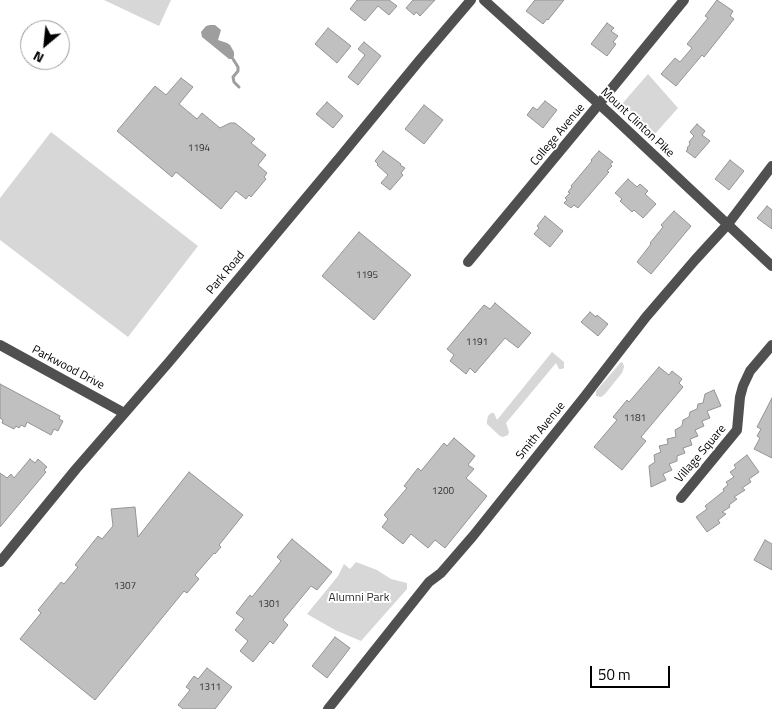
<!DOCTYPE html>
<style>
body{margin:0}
#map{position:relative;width:772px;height:709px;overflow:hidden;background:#fff;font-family:"Titillium Web",sans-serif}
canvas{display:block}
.north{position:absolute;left:20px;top:20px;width:50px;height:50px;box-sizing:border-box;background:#fff;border:1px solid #999;border-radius:50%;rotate:208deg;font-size:14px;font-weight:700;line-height:20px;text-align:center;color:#000}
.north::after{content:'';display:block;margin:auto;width:18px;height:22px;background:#000;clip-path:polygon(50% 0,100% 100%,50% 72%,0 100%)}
.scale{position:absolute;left:590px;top:666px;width:80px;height:22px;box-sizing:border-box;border:2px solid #000;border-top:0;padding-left:6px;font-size:15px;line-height:18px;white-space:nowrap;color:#000;-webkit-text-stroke:4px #fff;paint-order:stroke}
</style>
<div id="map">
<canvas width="772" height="709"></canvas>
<div class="north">N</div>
<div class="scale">50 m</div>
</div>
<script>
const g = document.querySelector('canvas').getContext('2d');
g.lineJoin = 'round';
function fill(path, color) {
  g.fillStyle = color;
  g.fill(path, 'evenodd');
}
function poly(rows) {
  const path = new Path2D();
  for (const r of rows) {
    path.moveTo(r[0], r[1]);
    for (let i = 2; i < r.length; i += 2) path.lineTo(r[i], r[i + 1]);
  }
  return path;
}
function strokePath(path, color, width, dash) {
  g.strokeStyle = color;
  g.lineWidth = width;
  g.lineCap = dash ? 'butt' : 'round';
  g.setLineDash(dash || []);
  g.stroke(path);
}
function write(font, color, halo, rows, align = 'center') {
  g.font = font + ' "Titillium Web",sans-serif';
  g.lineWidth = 4;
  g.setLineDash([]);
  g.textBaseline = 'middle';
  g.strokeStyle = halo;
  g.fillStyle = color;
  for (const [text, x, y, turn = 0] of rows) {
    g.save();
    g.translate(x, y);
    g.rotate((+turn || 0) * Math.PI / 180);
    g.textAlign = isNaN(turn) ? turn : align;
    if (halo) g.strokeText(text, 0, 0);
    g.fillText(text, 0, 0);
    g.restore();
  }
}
const green = poly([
 [104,0,171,0,159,26],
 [648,74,678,108,653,136,622,104],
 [51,132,198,246,128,337,0,240,0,198],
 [552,352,564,362,564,368,562,369,559,369,556,363,506,423,509,432,508,435,503,437,500,436,487,424,487,421,488,416,491,413,494,413,497,420],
 [621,362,623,363,624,367,622,373,605,394,601,397,596,396,596,391],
 [356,562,377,570,391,579,407,583,407,589,361,641,335,630,307,614,338,576,344,564,350,569]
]);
const water = poly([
 [210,25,215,25,221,30,218,40,227,43,230,45,234,52,234,56,233,59,229,59,202,37,201,32,206,26]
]);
const stream = poly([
 [233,59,238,67,238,71,233,77,234,82,239,87]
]);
const building = poly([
 [357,0,389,0,397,6,389,15,378,6,365,21,350,9,357,0],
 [413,0,435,0,420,16,416,12,414,15,406,8,413,0],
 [535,0,564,0,548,20,547,19,543,24,526,11,535,0],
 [717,0,733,11,730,16,734,19,704,57,702,55,676,86,661,74,675,58,680,62,692,48,687,44,708,18,705,16,717,0],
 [607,23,614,28,611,31,618,36,613,42,616,44,607,56,591,44,607,23],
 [328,28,351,46,337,63,315,44,328,28],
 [364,42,381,56,358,85,348,77,365,55,358,49,364,42],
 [181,78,193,87,179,104,197,119,202,113,220,128,230,123,235,123,255,139,251,143,266,155,258,165,267,173,264,177,266,179,251,197,249,195,246,199,236,191,221,209,176,172,172,177,117,131,155,86,166,95,181,78],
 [545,101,557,110,543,128,527,115,533,107,537,110,545,101],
 [327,102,343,116,333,128,316,114,327,102],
 [424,105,443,120,424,144,405,129,424,105],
 [697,124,705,131,702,135,710,141,695,158,686,151,688,149,687,148,690,144,689,142,694,136,690,132,697,124],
 [383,151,401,164,400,165,405,168,401,173,403,175,390,190,381,183,388,175,377,165,378,164,375,161,383,151],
 [599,151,613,162,610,164,612,166,607,171,609,172,578,208,574,205,571,208,564,203,567,200,565,198,570,193,568,192,572,187,571,186,592,161,591,160,599,151],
 [730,160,744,171,729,190,715,179,730,160],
 [628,179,637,187,640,184,648,191,645,194,656,204,643,218,634,210,632,212,620,201,622,199,615,193,628,179],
 [767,206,772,210,772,229,757,218,767,206],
 [674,211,691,226,651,274,637,262,651,244,650,243,663,227,661,225,674,211],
 [545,216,563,231,550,247,534,234,539,228,537,226,545,216],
 [359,232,411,275,374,320,322,276,359,232],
 [495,303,531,333,518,348,505,338,475,373,470,368,466,374,450,361,454,355,447,349,484,305,490,309,495,303],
 [590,312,596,317,597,315,608,324,598,336,581,322,590,312],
 [659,367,669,375,672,371,682,379,679,383,683,387,641,437,646,441,622,470,594,447,617,420,613,417,627,400,629,402,659,367],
 [0,384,60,416,59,419,63,421,58,431,54,429,51,435,27,422,25,427,21,425,19,428,16,426,14,429,2,423,3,420,0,418,0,384],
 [714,390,721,406,707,411,710,418,702,421,704,426,695,430,698,436,690,439,692,445,683,448,685,453,677,456,677,461,669,464,672,470,663,474,666,480,651,487,649,466,655,462,654,455,661,452,659,446,668,444,667,439,676,437,675,430,682,426,683,420,689,417,690,412,697,409,698,404,703,403,705,394,714,390],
 [772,398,772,458,754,449,760,438,757,436,761,429,757,427,772,398],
 [454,438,475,456,468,465,474,469,466,478,487,496,445,548,435,540,428,548,411,534,403,544,382,527,388,519,384,515,407,488,404,486,418,468,421,471,444,443,447,446,454,438],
 [747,455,759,472,749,479,751,482,742,488,745,490,734,497,737,499,729,505,730,507,722,512,726,514,718,520,720,523,707,532,696,517,707,509,705,506,724,491,723,489,728,485,726,482,734,477,730,472,736,468,734,465,747,455],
 [30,459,35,463,38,459,47,467,44,470,46,472,0,527,0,473,7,478,11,474,14,478,30,459],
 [189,472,243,515,219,545,221,547,215,554,214,553,195,575,199,579,187,593,184,591,95,700,20,639,41,613,38,610,61,582,64,584,78,567,75,565,98,536,102,539,113,526,111,509,135,507,138,537,189,472],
 [292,539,332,572,317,590,311,586,283,620,288,625,273,644,270,641,253,662,240,651,248,641,235,630,244,619,236,613,250,595,252,597,281,561,277,557,292,539],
 [765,540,772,544,772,570,754,560,765,540],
 [335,637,350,648,327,678,312,666,335,637],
 [207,668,232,687,215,709,183,709,178,705,190,690,186,687,194,676,198,679,207,668]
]);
const minor = poly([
 [468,262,599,104,684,0],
 [0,345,124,413],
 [681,498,737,430,740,397,743,386,750,371,772,345],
 [328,709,429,582,441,573,473,536,585,396,646,317,695,260,728,224,772,166]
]);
const tertiary = poly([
 [484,0,610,114,772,266],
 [0,562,76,469,169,362,341,156,419,61,471,0]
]);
const numberNames = [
 ["1194",199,149],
 ["1195",367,276],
 ["1191",477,343],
 ["1181",635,419],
 ["1200",443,492],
 ["1307",125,587],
 ["1301",269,605],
 ["1311",210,688]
];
const streetNames = [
 ["Mount Clinton Pike",637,123,43],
 ["College Avenue",558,135,-50],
 ["Park Road",226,273,-50],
 ["Parkwood Drive",68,368,28],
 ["Smith Avenue",541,431,-51],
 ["Village Square",701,454,-50]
];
const parkNames = [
 ["Alumni Park",359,598]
];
fill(green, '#d7d7d7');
fill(water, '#9e9e9e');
strokePath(stream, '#9e9e9e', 3);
fill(building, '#c0c0c0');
strokePath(building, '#949494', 1);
strokePath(minor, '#505050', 10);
strokePath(tertiary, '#505050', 10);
write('10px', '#303030', null, numberNames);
write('12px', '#000', '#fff', streetNames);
write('12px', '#2e2e2e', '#fff', parkNames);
</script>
